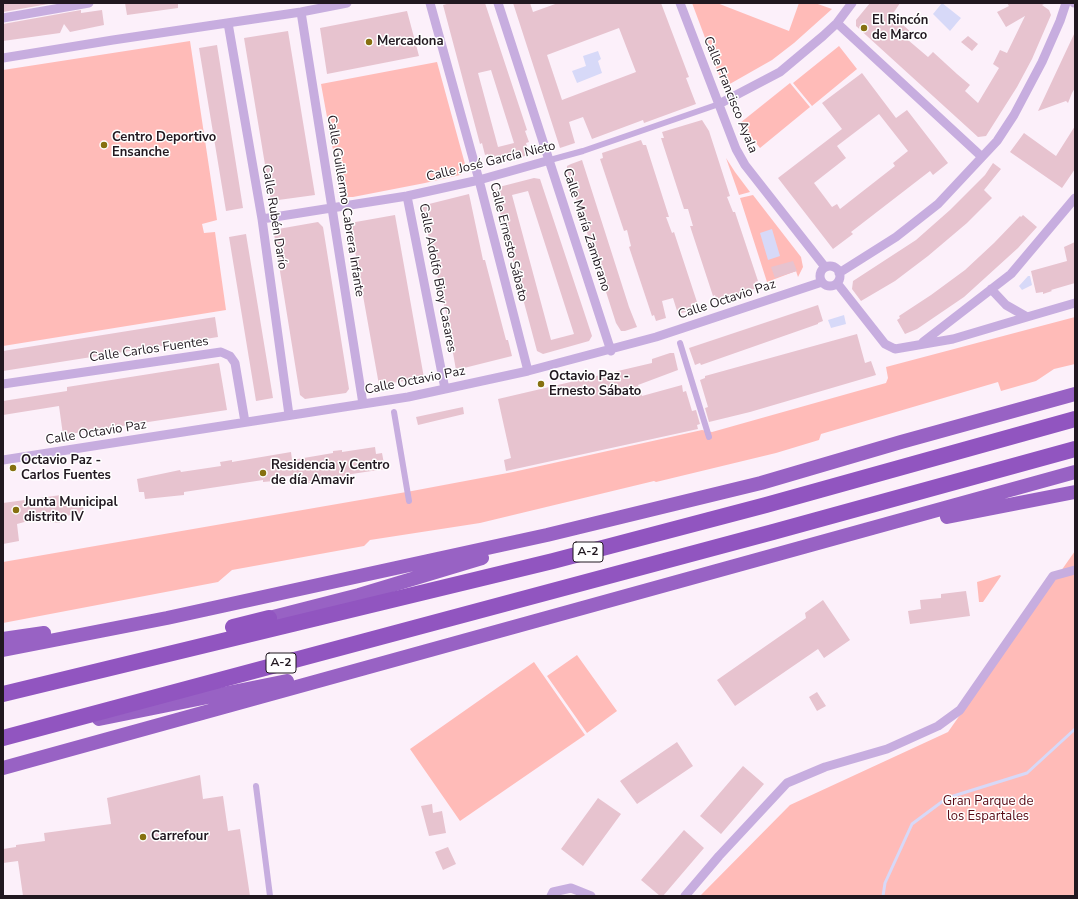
<!DOCTYPE html>
<meta charset="utf-8">
<style>
body{margin:0}
#map{position:relative;width:1078px;height:899px;overflow:hidden;background:#fcf0fa;font-family:"Nunito Sans",sans-serif}
canvas{display:block}
.frame{position:absolute;inset:0;border:4px solid #211820;pointer-events:none}
</style>
<div id="map">
<canvas width="1078" height="899"></canvas>
<div class="frame"></div>
</div>
<script>
const g = document.querySelector('canvas').getContext('2d');
g.lineJoin = 'round';
function fill(path, color) {
  g.fillStyle = color;
  g.fill(path, 'evenodd');
}
function poly(rows) {
  const path = new Path2D();
  for (const r of rows) {
    if (r.length === 3) {
      path.moveTo(r[0] + r[2], r[1]);
      path.arc(r[0], r[1], r[2], 0, 2 * Math.PI);
      continue;
    }
    path.moveTo(r[0], r[1]);
    for (let i = 2; i < r.length; i += 2) path.lineTo(r[i], r[i + 1]);
  }
  return path;
}
function strokePath(path, color, width, dash) {
  g.strokeStyle = color;
  g.lineWidth = width;
  g.lineCap = dash ? 'butt' : 'round';
  g.setLineDash(dash || []);
  g.stroke(path);
}
function write(font, color, halo, rows, align = 'center') {
  g.font = font + ' "Nunito Sans",sans-serif';
  g.lineWidth = 3;
  g.setLineDash([]);
  g.textBaseline = 'middle';
  g.strokeStyle = halo;
  g.fillStyle = color;
  for (const [text, x, y, turn = 0] of rows) {
    g.save();
    g.translate(x, y);
    g.rotate((+turn || 0) * Math.PI / 180);
    g.textAlign = isNaN(turn) ? turn : align;
    if (halo) g.strokeText(text, 0, 0);
    g.fillText(text, 0, 0);
    g.restore();
  }
}
const green = poly([
 [692,3,717,3,789,31,799,3,815,3,832,9,794,43,772,60,728,85,722,83],
 [190,41,217,220,202,224,204,233,215,232,226,310,3,346,3,70],
 [839,46,857,69,812,106,793,83],
 [437,62,465,164,463,172,460,175,425,183,353,197,346,197,341,194,321,84],
 [790,83,810,107,760,148,740,123],
 [726,158,735,172,750,192,739,195],
 [753,195,801,257,803,267,798,277,796,271,767,282,740,198],
 [1075,317,1075,364,1054,369,1036,381,1001,391,998,382,821,434,819,440,776,453,656,482,654,481,480,523,370,540,364,546,232,570,218,582,3,623,3,562,412,491,513,472,702,430,712,432,886,383,888,378,886,367],
 [1075,551,1075,896,700,896,790,805,948,732],
 [1000,575,1001,576,983,602,979,602,977,582],
 [577,655,617,711,587,733,547,676],
 [534,662,585,735,460,821,410,749]
]);
const water = poly([
 [942,3,961,18,950,31,933,14],
 [598,51,601,59,598,61,602,73,577,83,572,71,586,66,583,56],
 [772,229,780,256,768,260,760,233],
 [1028,276,1030,276,1032,285,1022,290,1019,286],
 [844,315,846,324,831,328,828,320]
]);
const stream = poly([
 [883,896,885,883,912,824,947,798,1027,773,1075,729]
]);
const building = poly([
 [3,3,54,3,3,12],
 [125,3,178,3,178,8,127,15],
 [450,3,485,3,527,130,525,131,529,142,526,143,529,153,525,154,525,156,490,164,488,154,485,155,482,143,480,144,443,5],
 [491,70,514,143,498,147,478,73],
 [513,3,530,3,533,12,558,3,661,3,689,77,686,78,696,104,644,123,643,120,592,139,583,117,569,122,575,143,560,148],
 [619,28,636,72,562,100,547,55],
 [870,3,900,3,892,15,913,34,908,40,928,57,933,52,957,74,970,85,965,91,978,103,999,68,993,64,1000,50,1007,53,1025,16,1006,27,997,12,1009,6,1007,3,1046,3,1042,5,1049,10,1051,15,1032,59,1017,87,986,136,978,137,856,26,856,20],
 [81,10,81,13,102,10,104,25,70,32,64,24,60,33,3,41,3,24],
 [407,11,419,56,327,74,320,28],
 [288,31,315,195,271,201,244,38],
 [1075,32,1075,88,1072,93,1068,103,1066,101,1038,111],
 [968,36,978,44,972,51,961,42],
 [217,45,243,208,226,211,199,48],
 [862,73,896,118,907,110,948,163,933,175,930,171,851,232,853,234,833,249,778,178,842,129,822,103],
 [879,114,908,151,893,163,895,166,840,209,837,204,832,207,814,183,846,158,837,146],
 [702,120,709,131,730,196,727,197,733,212,735,212,758,281,755,282,757,288,717,301,715,295,713,296,690,226,693,226,688,209,684,209,661,138,664,138,662,132],
 [1075,126,1075,169,1062,188,1010,152,1024,133,1056,156],
 [641,140,643,145,646,145,669,217,666,217,672,233,674,232,697,302,694,303,696,309,678,314,673,298,662,301,666,318,656,321,654,315,652,316,629,247,631,246,627,230,624,231,600,159,603,158,602,153],
 [582,160,629,307,637,327,625,331,621,331,616,323,567,170,567,166,571,164],
 [993,163,1001,169,984,190,992,198,967,223,928,256,895,281,861,301,852,289,853,281,916,240,950,210,985,175],
 [534,178,540,179,592,336,589,341,543,354,537,351,495,194,496,190,499,187],
 [528,191,574,334,551,340,512,195],
 [469,194,483,260,485,260,506,340,508,340,512,356,456,370,446,313,436,270,437,270,421,206],
 [395,215,424,378,379,385,350,223],
 [1023,215,1037,227,1018,248,964,297,917,329,905,334,897,320,900,318,899,316,931,295,965,270,994,243,1020,216,1021,217],
 [318,222,323,227,349,389,346,393,305,399,300,395,274,234,278,229],
 [246,234,273,398,256,401,229,237],
 [1075,242,1075,283,1051,290,1052,291,1043,294,1043,292,1036,293,1031,271,1067,261,1064,247],
 [793,261,797,271,775,278,771,267],
 [818,305,823,321,818,323,818,324,701,365,700,363,695,365,689,348],
 [215,317,218,337,3,371,3,351],
 [857,334,865,363,871,361,876,375,750,412,709,422,705,408,708,407,700,380,705,378,705,376],
 [670,353,674,353,678,370,638,385,642,396,682,385,683,392,686,391,692,411,696,410,700,424,697,425,698,429,506,471,504,460,511,458,498,399,652,363,652,359],
 [219,363,227,410,63,435,59,406,3,415,3,401,67,391,67,387],
 [463,407,464,414,418,425,416,417],
 [375,447,376,454,382,453,385,469,345,475,346,477,337,478,336,477,309,481,310,483,296,485,295,475,274,478,274,481,263,482,263,480,184,492,184,495,145,499,144,492,139,492,137,479,180,470,181,472,221,466,220,462,232,460,232,462,291,452,292,460,333,453,333,451,342,450,342,452],
 [61,495,62,503,77,501,80,502,83,506,84,513,59,517,60,523,32,520,17,524,19,541,3,544,3,503],
 [966,591,970,616,910,624,908,611,921,609,920,600,941,598,941,594],
 [823,600,850,640,824,658,818,649,735,706,717,680,806,618,805,613],
 [817,692,826,706,817,711,809,697],
 [677,742,693,766,637,804,620,781],
 [743,766,764,784,721,834,700,816],
 [200,775,203,799,223,796,228,831,240,829,250,896,23,896,18,861,3,863,3,849,16,847,16,845,45,841,44,833,111,824,107,798],
 [598,798,621,814,583,866,561,849],
 [432,804,433,813,442,811,446,833,429,836,421,806],
 [684,830,704,848,663,896,660,896,641,880],
 [448,847,456,864,443,870,435,852]
]);
const pedestrian = poly([
 [550,160,583,151,719,104],
 [680,343,709,437],
 [394,412,409,501],
 [256,786,270,896]
]);
const minor = poly([
 [430,3,479,180,528,371],
 [498,3,611,351],
 [680,3,736,149,745,165,825,267],
 [1074,3,1075,3],
 [301,12,363,404],
 [3,18,89,3],
 [228,23,262,219,289,415],
 [837,23,982,157],
 [3,58,113,40,301,12,347,3],
 [719,104,780,72,823,36,837,23,852,3],
 [407,196,445,389],
 [262,219,407,196,479,180,550,160],
 [830,276,10],
 [839,273,896,237,938,204,997,141,1014,115,1042,62,1060,21,1066,3],
 [837,283,885,344,895,349,953,339,1027,317],
 [991,289,1006,305,1027,317,1075,303],
 [923,342,1011,274,1075,198],
 [3,384,221,352,230,356,235,363,245,422],
 [3,460,408,397,528,371,656,337,822,282],
 [551,896,553,892,571,888,591,896],
 [685,896,719,856,787,783,825,767,887,749,938,726,960,710,1053,576,1075,570]
]);
const trunk = poly([
 [947,517,1075,492],
 [269,618,359,595,482,558],
 [3,639,44,633],
 [3,650,167,618,547,535,761,483,901,442,1075,394],
 [99,719,287,681],
 [3,768,1075,472]
]);
const motorway = poly([
 [233,627,269,618],
 [3,694,553,561,766,505,1075,419],
 [3,738,773,532,1075,449]
]);
const markers = [
 [864,28,4,"#867010"],
 [369,42,4,"#867010"],
 [104,145,4,"#867010"],
 [541,384,4,"#867010"],
 [13,468,4,"#867010"],
 [263,473,4,"#867010"],
 [16,510,4,"#867010"],
 [143,837,4,"#867010"]
];
const shields = [
 [588,552,30],
 [281,663,30]
];
const shieldNames = [
 ["A-2",588,552],
 ["A-2",281,663]
];
const poiNames = [
 ["El Rincón",872,21],
 ["de Marco",872,36],
 ["Mercadona",377,42],
 ["Centro Deportivo",112,138],
 ["Ensanche",112,153],
 ["Octavio Paz -",549,377],
 ["Ernesto Sábato",549,392],
 ["Octavio Paz -",21,461],
 ["Carlos Fuentes",21,476],
 ["Residencia y Centro",271,466],
 ["de día Amavir",271,481],
 ["Junta Municipal",24,503],
 ["distrito IV",24,518],
 ["Carrefour",151,837]
];
const streetNames = [
 ["Calle Francisco Ayala",730,95,68],
 ["Calle José García Nieto",491,162,-14],
 ["Calle Guillermo Cabrera Infante",345,206,81],
 ["Calle Rubén Darío",274,217,81],
 ["Calle María Zambrano",586,230,72],
 ["Calle Ernesto Sábato",508,242,76],
 ["Calle Adolfo Bioy Casares",437,278,79],
 ["Calle Octavio Paz",727,300,-18],
 ["Calle Carlos Fuentes",149,350,-8],
 ["Calle Octavio Paz",415,381,-11],
 ["Calle Octavio Paz",96,433,-9]
];
const parkNames = [
 ["Gran Parque de",988,802],
 ["los Espartales",988,817]
];
fill(green, '#ffbbb8');
fill(water, '#d7d9f8');
strokePath(stream, '#d7d9f8', 3);
fill(building, '#e7c3cf');
strokePath(pedestrian, '#c7addf', 6);
strokePath(minor, '#c7addf', 9);
strokePath(trunk, '#9862c4', 14);
strokePath(motorway, '#9155c0', 16);
for (const [x, y, r, color] of markers) {
  const dot = new Path2D();
  dot.arc(x, y, r, 0, 2 * Math.PI);
  g.fillStyle = color;
  g.fill(dot);
  strokePath(dot, '#fff', 1.5);
}
for (const [x, y, w] of shields) {
  const box = new Path2D();
  box.roundRect(x - w / 2, y - 10, w, 20, 3);
  g.fillStyle = '#fff';
  g.fill(box);
  strokePath(box, '#211820', 1);
}
write('bold 12px', '#211820', null, shieldNames);
write('bold 13px', '#211820', '#fff', poiNames, 'left');
write('13px', '#211820', '#fff', streetNames);
write('13px', '#590914', '#fff', parkNames);
</script>
